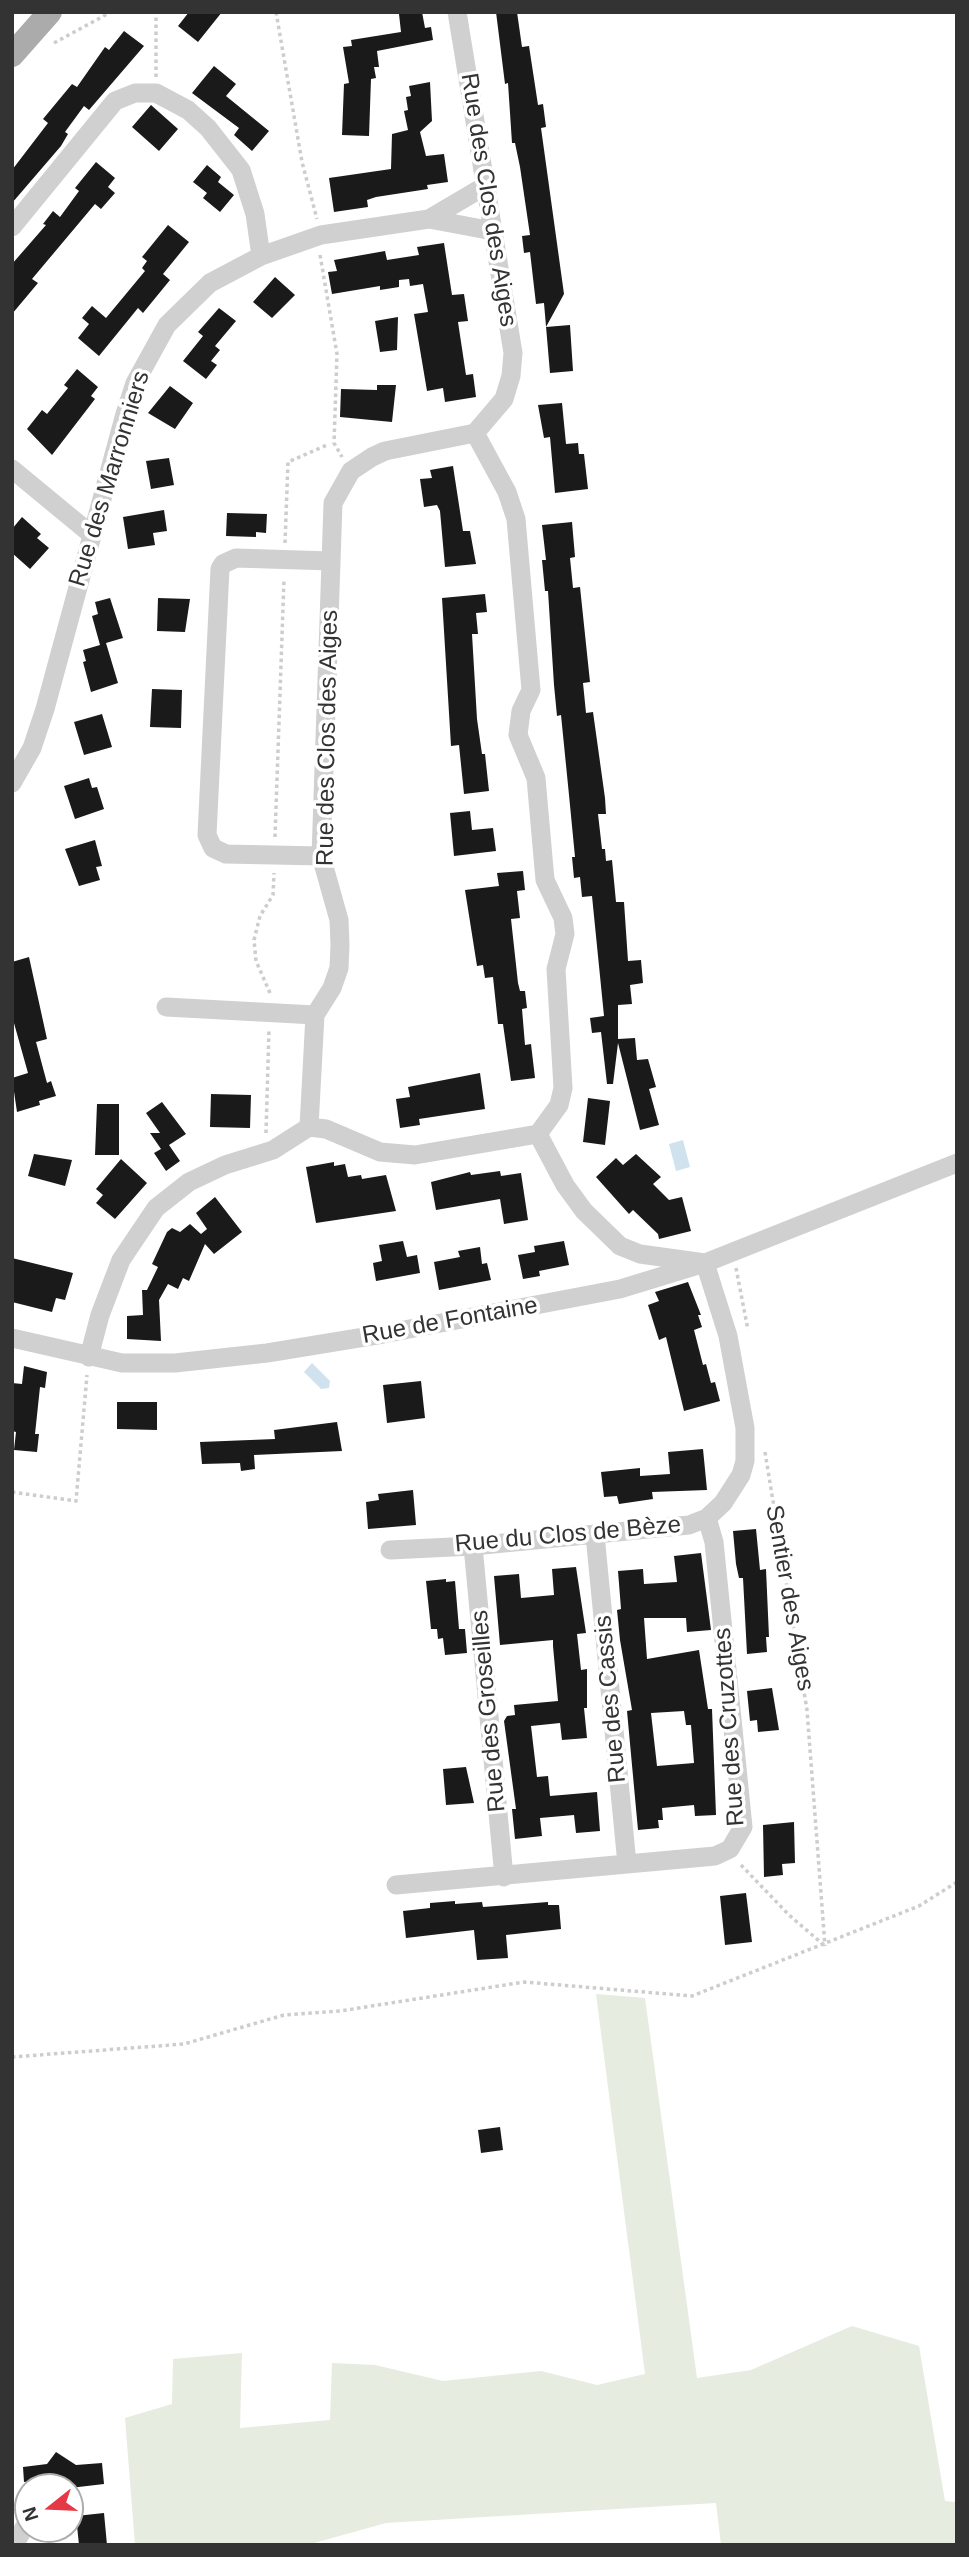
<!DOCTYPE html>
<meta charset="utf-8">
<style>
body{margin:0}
#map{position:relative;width:969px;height:2557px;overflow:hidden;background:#fff;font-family:Helvetica,sans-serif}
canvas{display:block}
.frame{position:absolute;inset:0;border:14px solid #333;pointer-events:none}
.north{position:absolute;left:14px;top:2473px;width:70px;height:70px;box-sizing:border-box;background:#fff;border:2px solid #adadad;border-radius:50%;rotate:252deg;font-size:19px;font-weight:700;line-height:28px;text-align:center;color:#333}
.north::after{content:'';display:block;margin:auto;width:24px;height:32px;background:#e63946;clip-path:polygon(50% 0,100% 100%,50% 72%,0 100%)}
</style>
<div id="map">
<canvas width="969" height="2557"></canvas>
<div class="frame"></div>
<div class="north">N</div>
</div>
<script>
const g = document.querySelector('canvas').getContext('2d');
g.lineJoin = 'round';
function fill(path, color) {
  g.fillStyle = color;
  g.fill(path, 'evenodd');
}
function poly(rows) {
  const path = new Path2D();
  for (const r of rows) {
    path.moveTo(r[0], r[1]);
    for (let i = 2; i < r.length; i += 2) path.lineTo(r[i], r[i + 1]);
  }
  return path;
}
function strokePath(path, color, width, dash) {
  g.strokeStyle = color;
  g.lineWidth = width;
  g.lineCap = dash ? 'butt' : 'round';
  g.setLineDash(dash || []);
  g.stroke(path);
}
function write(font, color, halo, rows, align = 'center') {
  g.font = font + ' Helvetica,sans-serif';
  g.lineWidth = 7;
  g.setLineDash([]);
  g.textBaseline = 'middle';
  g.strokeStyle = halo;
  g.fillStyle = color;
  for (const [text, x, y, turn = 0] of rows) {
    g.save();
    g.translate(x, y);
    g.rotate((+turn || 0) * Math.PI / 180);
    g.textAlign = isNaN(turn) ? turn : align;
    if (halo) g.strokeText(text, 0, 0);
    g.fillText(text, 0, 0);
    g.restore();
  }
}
const green = poly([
 [596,1994,645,1998,697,2378,751,2370,852,2326,919,2346,945,2501,957,2502,957,2545,721,2545,716,2503,386,2523,307,2545,135,2545,125,2418,172,2404,173,2359,242,2353,240,2428,330,2420,332,2363,375,2365,443,2381,541,2371,597,2385,645,2374]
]);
const water = poly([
 [683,1140,690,1167,676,1171,669,1144],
 [312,1363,330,1381,329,1388,321,1389,304,1372]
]);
const building = poly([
 [189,12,222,12,198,42,178,26],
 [422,12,425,28,431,27,433,40,377,51,379,67,374,67,376,78,371,79,369,136,342,135,344,84,349,83,343,47,352,46,351,40,401,32,399,14],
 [496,12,517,12,522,47,529,46,538,105,543,104,546,127,541,128,564,294,546,327,570,325,573,371,550,373,544,303,536,304,530,252,524,253,522,236,530,235,520,167,515,143,512,143,508,83,505,84],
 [124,31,144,46,89,110,84,106,65,132,68,134,61,146,12,203,12,170,48,123,43,119,72,84,77,87,105,47,109,50],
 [214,66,236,84,226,96,269,131,252,151,234,135,239,128,192,93],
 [430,82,432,121,420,132,426,156,444,154,448,182,427,185,428,189,376,197,367,200,368,207,334,212,329,178,391,169,392,134,408,130,404,111,408,110,406,97,411,96,409,86],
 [151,105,178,129,159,151,132,127],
 [96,162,115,178,108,187,115,193,101,209,95,204,32,279,38,283,12,314,12,264,46,225,43,224,53,211,60,217,79,191,75,188],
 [207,165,221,177,218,182,234,195,220,212,203,198,207,193,193,182],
 [168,225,189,242,163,274,170,280,143,313,138,308,99,356,78,338,89,324,82,318,92,306,106,318,145,271,142,268,147,261,142,257],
 [444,243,452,295,464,294,468,321,458,322,466,375,473,374,476,397,445,402,443,388,427,391,414,314,428,312,423,284,410,286,409,279,399,280,399,287,380,290,380,286,332,294,328,272,337,271,334,260,385,251,387,260,419,255,417,247],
 [275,277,295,295,272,318,253,302],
 [219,308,236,321,215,346,220,350,211,361,217,365,206,379,183,361,203,336,198,332],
 [398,317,397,350,380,352,375,321],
 [77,369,98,387,91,396,95,399,52,455,27,429,42,410,47,414,68,388,64,385],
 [377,385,396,385,392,422,340,417,341,389,377,390],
 [170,386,193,403,175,429,148,413],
 [562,403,566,444,578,443,579,454,584,454,588,489,555,493,550,437,544,438,538,405],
 [169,458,174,485,151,489,146,461],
 [453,466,463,531,470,531,476,564,445,567,440,511,437,505,424,507,420,479,432,478,430,470],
 [164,510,167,531,153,533,155,545,128,549,123,517],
 [227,513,267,514,266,533,256,532,256,537,226,536],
 [22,517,41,534,37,538,49,548,30,569,12,553,12,529],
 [572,522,575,557,570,558,573,588,580,587,590,682,583,683,586,713,593,712,605,798,606,814,598,814,602,849,605,849,606,861,612,860,616,902,624,902,628,961,641,960,643,983,630,985,632,1004,618,1005,618,1039,635,1038,637,1060,648,1059,656,1087,649,1089,659,1125,640,1130,618,1043,613,1084,607,1084,601,1032,592,1033,590,1018,604,1016,592,896,582,897,580,877,574,878,572,857,575,857,569,795,561,715,557,716,554,685,548,591,545,591,542,560,546,560,542,525],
 [485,594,487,612,476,613,478,634,472,634,477,719,482,754,485,754,489,791,464,794,459,745,451,746,442,598],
 [110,598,123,638,106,643,118,683,91,692,83,662,86,661,83,650,100,645,92,616,98,614,95,602],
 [158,598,190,599,185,632,157,631],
 [152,689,182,690,181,728,150,727],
 [102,714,112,747,84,755,74,722],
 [89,778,92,788,97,787,104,809,75,819,64,786],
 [470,811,472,830,493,828,496,851,454,856,450,813],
 [95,840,102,866,96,867,100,880,79,886,65,849],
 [523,871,525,890,517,891,520,918,511,919,518,983,520,991,525,991,527,1008,522,1009,525,1045,531,1044,535,1078,511,1081,503,1024,498,1024,493,977,485,978,483,965,477,966,465,890,499,886,497,873],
 [29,957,47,1039,36,1042,47,1083,51,1081,56,1096,39,1101,40,1105,17,1112,12,1078,28,1073,12,1016,12,962],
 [480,1073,485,1109,419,1119,420,1125,400,1128,396,1099,410,1097,408,1087],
 [211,1094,251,1095,250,1128,210,1127],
 [588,1098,610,1101,605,1145,583,1142],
 [162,1102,186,1134,169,1145,180,1161,166,1171,154,1153,161,1149,150,1133,160,1133,146,1113],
 [97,1104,119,1104,119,1155,95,1155],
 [34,1154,72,1160,65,1186,28,1176],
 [636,1154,661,1177,653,1184,669,1200,682,1197,691,1231,659,1239,658,1234,633,1210,629,1214,596,1177,616,1158,623,1165],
 [121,1159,147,1183,115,1219,96,1203,103,1195,96,1189],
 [334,1162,334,1166,345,1164,348,1177,361,1175,362,1179,386,1175,396,1211,316,1223,306,1167],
 [500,1171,501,1176,521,1173,528,1220,504,1224,500,1199,436,1210,431,1182,470,1172,471,1175],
 [215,1197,242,1232,214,1254,205,1244,189,1281,183,1278,178,1289,168,1284,159,1300,161,1341,127,1339,127,1316,143,1315,142,1290,147,1290,158,1267,152,1264,167,1232,172,1228,180,1232,190,1224,201,1234,207,1229,196,1213],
 [403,1241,407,1257,417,1255,420,1273,376,1281,373,1263,382,1261,379,1245],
 [564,1241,569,1265,539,1271,540,1276,523,1279,518,1255,535,1252,534,1246],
 [480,1247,482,1264,487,1263,491,1280,439,1290,434,1262,460,1257,458,1251],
 [12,1258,73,1273,65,1300,56,1298,52,1312,12,1302],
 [688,1282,701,1315,698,1315,702,1327,694,1330,703,1365,706,1364,711,1383,715,1382,720,1401,684,1411,666,1337,659,1340,648,1305,659,1301,655,1292],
 [24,1366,47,1372,45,1388,40,1387,35,1434,39,1434,37,1452,14,1450,16,1432,12,1431,12,1383,22,1384],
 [421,1381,425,1418,387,1423,383,1385],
 [117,1402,157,1402,157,1430,117,1429],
 [337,1422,342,1451,254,1455,255,1469,241,1471,240,1463,202,1464,200,1442,275,1439,274,1430],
 [703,1449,707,1490,652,1492,653,1499,619,1504,617,1496,604,1497,601,1472,640,1468,640,1476,670,1474,668,1452],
 [413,1490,416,1525,368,1529,366,1502,379,1500,378,1494],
 [756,1529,760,1570,766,1569,769,1637,766,1637,767,1652,747,1654,743,1578,739,1578,736,1564,733,1531],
 [701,1553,711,1630,687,1632,686,1618,644,1618,647,1659,699,1650,708,1709,712,1709,716,1815,695,1816,694,1805,662,1808,663,1820,658,1820,659,1828,638,1830,627,1711,632,1710,620,1640,617,1610,621,1609,618,1571,643,1569,644,1584,677,1582,674,1556],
 [684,1711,686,1725,691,1725,694,1763,657,1766,651,1713],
 [576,1567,586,1633,577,1634,581,1670,587,1669,587,1708,584,1708,587,1738,562,1740,560,1723,531,1726,537,1777,548,1776,550,1796,597,1792,600,1831,576,1833,574,1815,540,1818,542,1836,515,1839,512,1809,516,1809,504,1721,507,1716,515,1715,514,1705,558,1701,553,1646,553,1640,500,1645,494,1576,519,1574,521,1598,554,1595,552,1569],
 [446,1579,446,1582,455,1581,459,1629,465,1629,467,1653,445,1655,443,1638,438,1639,437,1629,431,1629,426,1581],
 [772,1688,779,1730,758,1732,757,1720,750,1721,747,1691],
 [466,1767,474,1803,446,1805,443,1769],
 [794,1822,795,1863,782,1864,783,1875,764,1877,763,1825],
 [746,1893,752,1942,725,1945,720,1896],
 [455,1901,455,1904,482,1902,483,1907,548,1902,548,1905,559,1905,561,1929,506,1935,508,1958,477,1960,474,1930,406,1938,403,1911,430,1908,430,1903],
 [500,2127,503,2150,481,2153,478,2130],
 [56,2452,76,2465,102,2463,104,2484,70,2488,52,2479,24,2482,23,2467,47,2464],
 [104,2513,107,2545,79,2545,76,2516]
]);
const path = poly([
 [276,12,302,162,317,219],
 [54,43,111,12],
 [156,77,156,12],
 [320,255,337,354,334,443,342,457],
 [285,543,288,462,327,445],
 [275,837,284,579],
 [270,993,256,961,254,940,260,916,273,895,274,873],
 [266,1133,269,1029],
 [736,1268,748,1330],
 [765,1452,807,1710,825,1946],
 [12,1492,76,1501,87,1375],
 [741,1865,789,1915,825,1946],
 [12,2057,184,2044,284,2015,340,2011,524,1982,692,1996,919,1906,957,1882]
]);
const minor = poly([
 [429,219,493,231],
 [12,227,115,101,135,93,156,93,188,110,208,128,241,170,255,214,261,256],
 [12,469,92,535],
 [12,783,32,748,45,709,125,414,135,383,167,325,210,283,261,256,321,235,429,219,485,186],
 [321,856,226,854,213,848,207,835,220,569,223,564,236,558,331,561],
 [166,1007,315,1015],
 [309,1127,315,1015,332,988,339,968,340,945,339,920,321,856,333,503,351,471,372,457,385,451,475,433,504,399,511,376,513,353,457,12],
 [309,1127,326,1129,380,1152,415,1155,538,1134,559,1105,563,1088,556,969,565,934,563,918,545,880,536,778,518,735,521,711,531,690,516,519,507,492,475,433],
 [12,1338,122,1363,175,1363,267,1353,383,1334,620,1289,705,1263,957,1163],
 [89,1357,100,1315,121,1260,156,1208,189,1182,225,1165,273,1150,309,1127],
 [595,1535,627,1864],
 [473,1546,504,1877],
 [390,1550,473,1546,689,1525,707,1518,723,1503,741,1475,745,1461,745,1428,728,1336,705,1263,640,1254,620,1246,584,1211,565,1185,538,1134],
 [396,1885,715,1856,730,1849,743,1827,714,1542,707,1518],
 [14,2545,28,2521]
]);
const major = poly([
 [12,55,50,12]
]);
const streetNames = [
 ["Rue des Clos des Aiges",488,200,81],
 ["Rue des Marronniers",110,479,-73],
 ["Rue des Clos des Aiges",328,738,-89],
 ["Rue de Fontaine",450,1321,-10],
 ["Rue du Clos de Bèze",568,1535,-5],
 ["Sentier des Aiges",789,1598,80],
 ["Rue des Cassis",611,1699,-95],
 ["Rue des Groseilles",489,1711,-95],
 ["Rue des Cruzottes",730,1727,-94]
];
fill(green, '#e6ecdf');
fill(water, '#cfe2ee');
fill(building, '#1a1a1a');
strokePath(path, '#cdcdcd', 3.5, [3.5, 3.5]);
strokePath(minor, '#d0d0d0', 19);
strokePath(major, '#ababab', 24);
write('24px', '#333', '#fff', streetNames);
</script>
